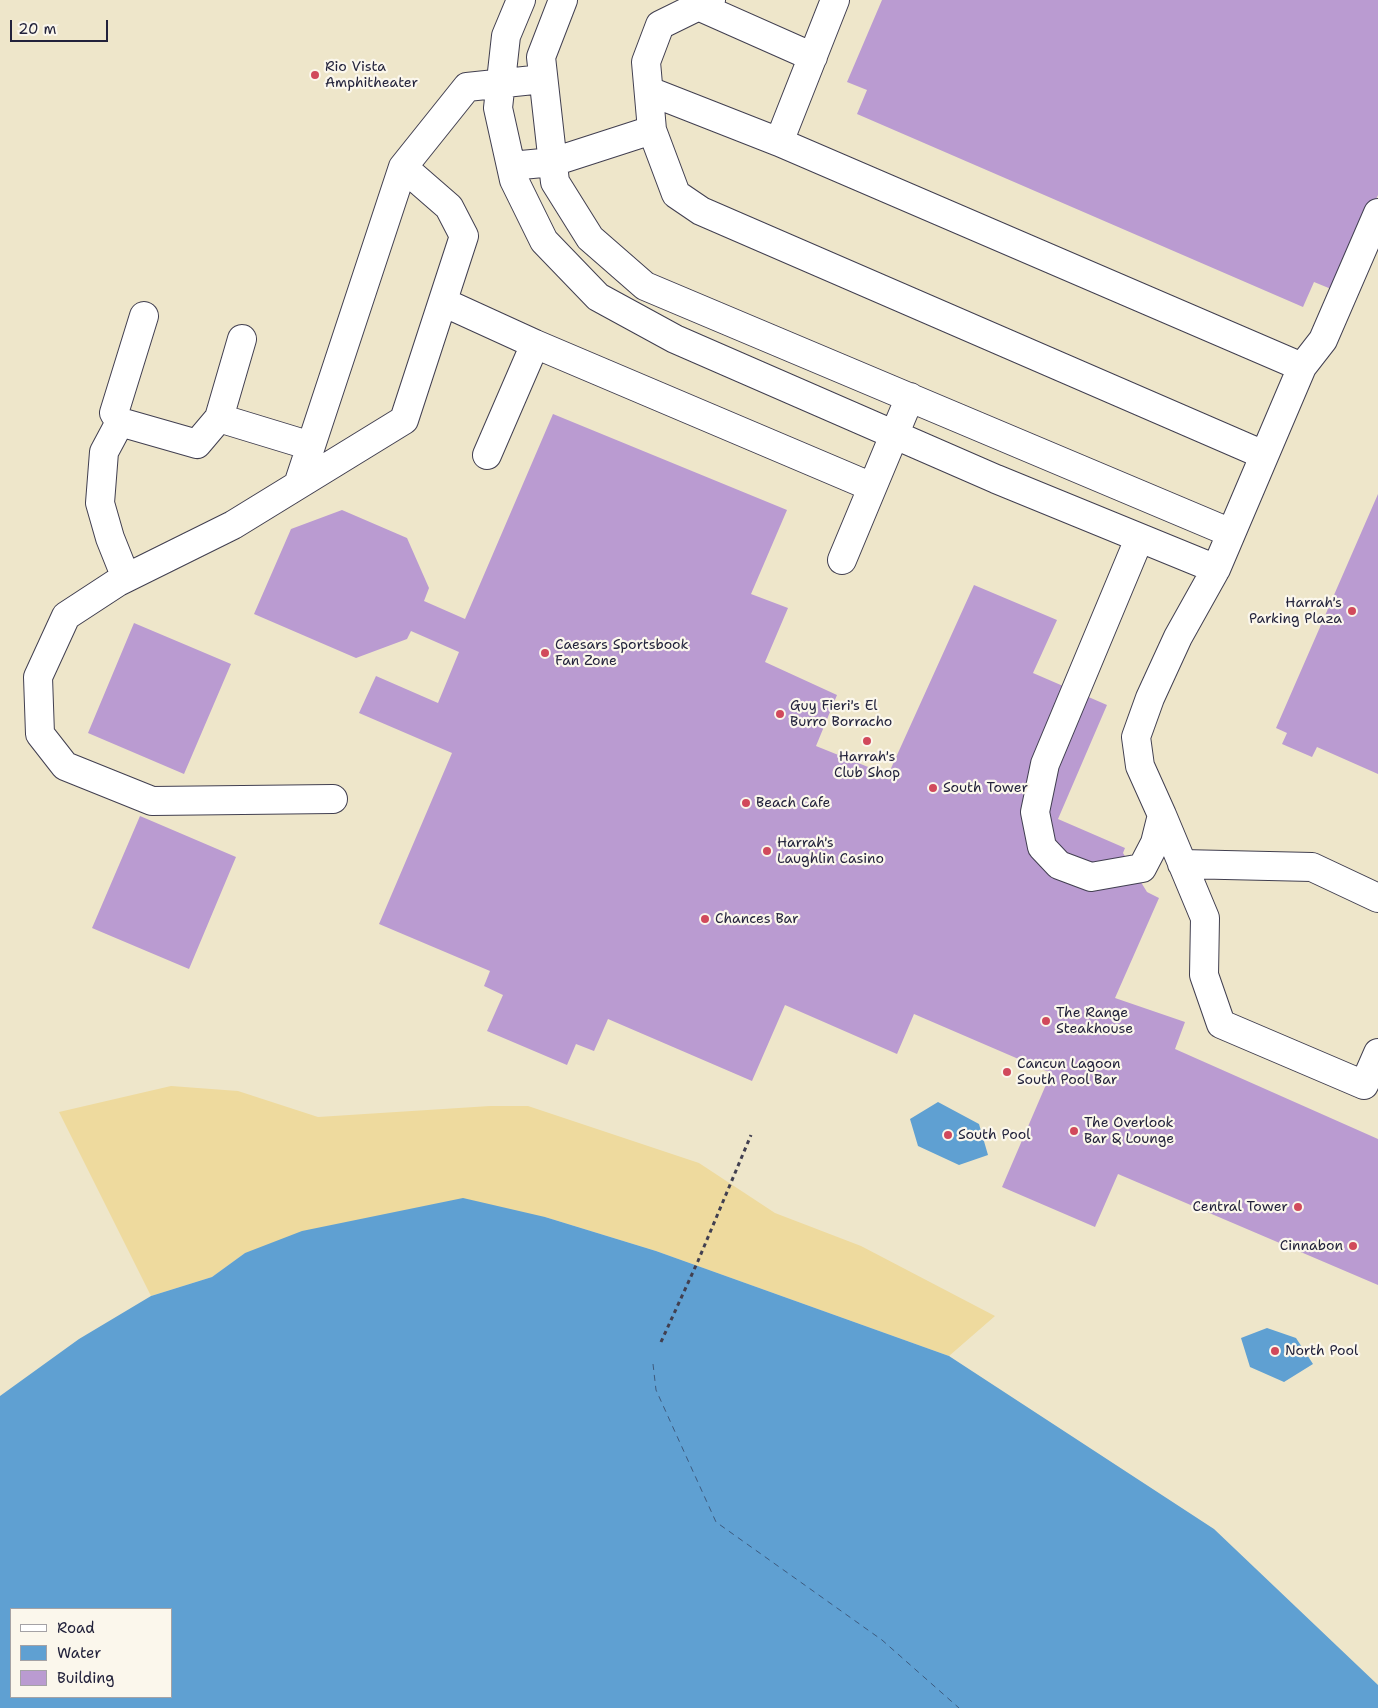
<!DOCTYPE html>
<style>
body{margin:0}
#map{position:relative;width:1378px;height:1708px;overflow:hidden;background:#eee6ca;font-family:"Shantell Sans",sans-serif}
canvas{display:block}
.legend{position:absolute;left:10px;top:1608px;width:162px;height:90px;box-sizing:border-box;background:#fbf7ec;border:1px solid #a4a2a5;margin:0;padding:6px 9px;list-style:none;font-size:15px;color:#22223b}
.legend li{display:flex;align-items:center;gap:10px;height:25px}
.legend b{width:25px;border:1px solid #a4a2a5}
.scale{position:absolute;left:10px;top:20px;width:98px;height:22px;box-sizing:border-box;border:2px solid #22223b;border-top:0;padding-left:6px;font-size:15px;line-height:18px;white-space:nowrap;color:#22223b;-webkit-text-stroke:4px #fbf7ec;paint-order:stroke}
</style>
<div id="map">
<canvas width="1378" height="1708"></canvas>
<ul class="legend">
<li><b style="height:6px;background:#fff"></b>Road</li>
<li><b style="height:14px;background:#5fa0d2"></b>Water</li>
<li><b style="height:14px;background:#ba9bd1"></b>Building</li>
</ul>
<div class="scale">20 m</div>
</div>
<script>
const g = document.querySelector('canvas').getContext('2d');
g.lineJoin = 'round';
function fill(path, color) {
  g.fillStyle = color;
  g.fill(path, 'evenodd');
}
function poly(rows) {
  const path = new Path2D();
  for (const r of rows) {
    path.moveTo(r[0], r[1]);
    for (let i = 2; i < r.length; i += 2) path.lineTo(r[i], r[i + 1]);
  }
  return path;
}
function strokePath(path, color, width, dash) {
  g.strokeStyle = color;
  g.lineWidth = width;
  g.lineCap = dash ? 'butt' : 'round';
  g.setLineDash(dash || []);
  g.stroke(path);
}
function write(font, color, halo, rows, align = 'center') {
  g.font = font + ' "Shantell Sans",sans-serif';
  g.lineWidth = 4.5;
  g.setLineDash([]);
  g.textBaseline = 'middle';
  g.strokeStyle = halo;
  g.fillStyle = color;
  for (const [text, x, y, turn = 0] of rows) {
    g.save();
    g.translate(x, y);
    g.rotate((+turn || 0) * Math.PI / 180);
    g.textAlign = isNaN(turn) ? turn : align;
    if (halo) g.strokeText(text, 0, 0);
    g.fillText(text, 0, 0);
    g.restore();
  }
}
const sand = poly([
 [171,1086,238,1091,318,1117,490,1106,528,1106,699,1163,775,1213,861,1246,995,1316,949,1356,656,1251,545,1217,245,1253,212,1277,151,1296,59,1112]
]);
const water = poly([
 [938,1102,979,1124,988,1155,959,1165,918,1146,910,1119],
 [463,1198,545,1217,656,1251,949,1356,1214,1529,1378,1685,1378,1708,0,1708,0,1396,79,1339,151,1296,212,1277,245,1253,302,1231],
 [11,1609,171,1609,171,1697,11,1697],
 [1267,1328,1296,1338,1313,1364,1284,1382,1250,1367,1241,1338]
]);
const ferry = poly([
 [653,1364,656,1390,716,1522,882,1640,959,1708]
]);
const building = poly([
 [882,0,1378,0,1378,195,1336,291,1314,282,1303,307,857,114,867,90,847,82],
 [553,414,787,510,751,594,788,608,765,662,837,695,816,746,888,775,974,585,1057,620,1033,673,1107,705,1058,819,1125,848,1123,853,1147,892,1159,898,1115,998,1185,1022,1175,1049,1378,1139,1378,1285,1118,1174,1095,1227,1002,1187,1051,1073,914,1014,897,1054,785,1005,752,1081,608,1019,594,1051,576,1044,567,1065,487,1031,503,995,484,986,490,971,379,924,452,753,359,713,376,676,438,703,459,652,411,631,407,639,356,658,254,614,291,529,342,510,407,538,429,588,424,601,465,619],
 [1378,494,1378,774,1317,747,1312,757,1282,744,1287,733,1276,728],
 [134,623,231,664,184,774,88,733],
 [140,816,236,857,189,969,92,928]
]);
const path = poly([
 [661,1342,698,1261,751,1135]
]);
const minor = poly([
 [521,0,506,36,498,108,514,180,544,241,598,297,675,339,996,479,1216,569],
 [563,0,541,57,555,182,590,238,645,286,1231,533],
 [711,0,660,25,646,62,652,130,676,194,701,211,1264,455],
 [698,6,813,57],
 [649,91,779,142,1302,367],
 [779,142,835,0],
 [511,166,553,162,652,130],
 [443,302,535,344,872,487],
 [144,316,114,413,120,422,197,444,219,418,311,446],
 [219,418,242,339],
 [120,422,104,452,100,503,110,538,126,578],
 [487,455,535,344],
 [298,485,403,167,467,87,543,79],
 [1139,539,1045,764,1035,812,1042,847,1059,865,1091,877,1142,868,1155,843,1162,815,1140,766,1136,737,1150,698,1178,637,1216,569,1302,367,1323,340,1378,213],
 [842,560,910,397],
 [333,799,152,801,65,766,40,734,38,677,66,616,118,582,233,525,404,420,464,236,449,207,403,167],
 [1162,815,1205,918,1204,975,1221,1024,1364,1085,1378,1053],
 [1182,864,1312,867,1378,898]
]);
const markers = [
 [315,75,5,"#d1495b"],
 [1352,611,5,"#d1495b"],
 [545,653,5,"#d1495b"],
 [780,714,5,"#d1495b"],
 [867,741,5,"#d1495b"],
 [933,788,5,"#d1495b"],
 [746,803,5,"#d1495b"],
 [767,851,5,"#d1495b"],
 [705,919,5,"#d1495b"],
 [1046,1021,5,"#d1495b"],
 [1007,1072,5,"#d1495b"],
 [1074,1131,5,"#d1495b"],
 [948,1135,5,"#d1495b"],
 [1298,1207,5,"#d1495b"],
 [1353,1246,5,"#d1495b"],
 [1275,1351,5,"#d1495b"]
];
const poiNames = [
 ["Rio Vista",325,67],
 ["Amphitheater",325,83],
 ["Harrah's",1342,603,"right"],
 ["Parking Plaza",1342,619,"right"],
 ["Caesars Sportsbook",555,645],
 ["Fan Zone",555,661],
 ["Guy Fieri's El",790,706],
 ["Burro Borracho",790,722],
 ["Harrah's",867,757,"center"],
 ["Club Shop",867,773,"center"],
 ["South Tower",943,788],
 ["Beach Cafe",756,803],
 ["Harrah's",777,843],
 ["Laughlin Casino",777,859],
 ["Chances Bar",715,919],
 ["The Range",1056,1013],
 ["Steakhouse",1056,1029],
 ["Cancun Lagoon",1017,1064],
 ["South Pool Bar",1017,1080],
 ["The Overlook",1084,1123],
 ["Bar & Lounge",1084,1139],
 ["South Pool",958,1135],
 ["Central Tower",1288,1207,"right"],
 ["Cinnabon",1343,1246,"right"],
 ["North Pool",1285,1351]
];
fill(sand, '#eeda9e');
fill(water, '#5fa0d2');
strokePath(ferry, '#3d5b7f', 1, [6, 5]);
fill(building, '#ba9bd1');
strokePath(minor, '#413f50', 30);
strokePath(path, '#413f50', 3, [4, 4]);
strokePath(minor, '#fff', 28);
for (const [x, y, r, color] of markers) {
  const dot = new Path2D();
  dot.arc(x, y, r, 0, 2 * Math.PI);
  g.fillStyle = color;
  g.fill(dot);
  strokePath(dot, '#fbf7ec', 2);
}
write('14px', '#22223b', '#fbf7ec', poiNames, 'left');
</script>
